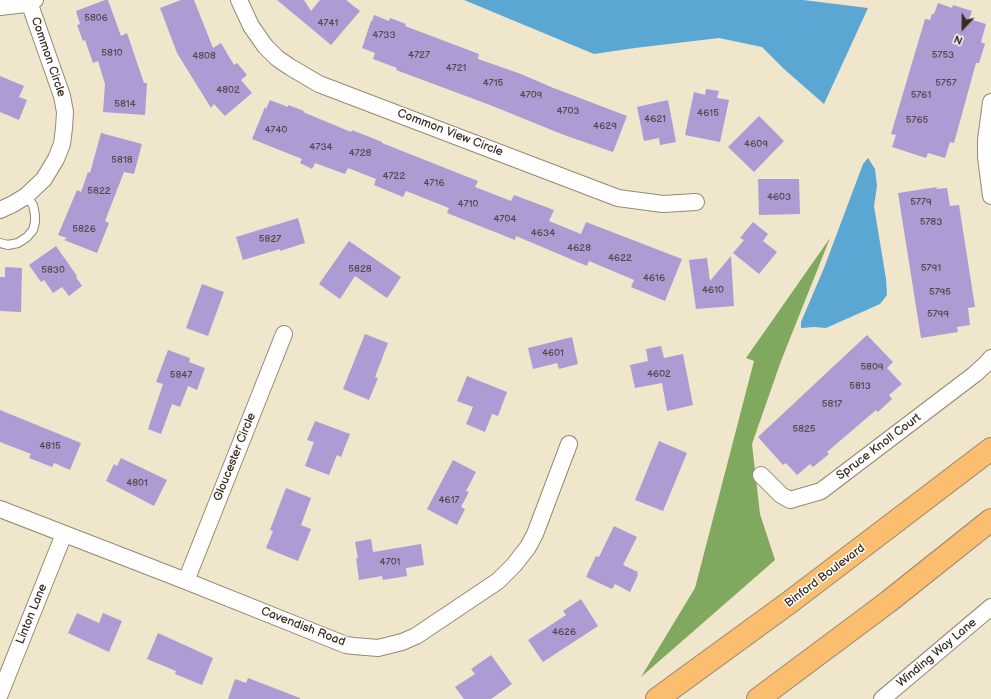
<!DOCTYPE html>
<style>
body{margin:0}
#map{position:relative;width:991px;height:699px;overflow:hidden;background:#f0e6cb;font-family:"Balsamiq Sans",sans-serif}
canvas{display:block}
.north{position:absolute;left:943px;top:8px;width:40px;height:40px;-webkit-text-stroke:3px #fff;paint-order:stroke;rotate:202deg;font-size:11px;font-weight:700;line-height:16px;text-align:center;color:#3b2a1e}
.north::after{content:'';display:block;margin:auto;width:14px;height:18px;background:#3b2a1e;clip-path:polygon(50% 0,100% 100%,50% 72%,0 100%)}
</style>
<div id="map">
<canvas width="991" height="699"></canvas>
<div class="north">N</div>
</div>
<script>
const g = document.querySelector('canvas').getContext('2d');
g.lineJoin = 'round';
function fill(path, color) {
  g.fillStyle = color;
  g.fill(path, 'evenodd');
}
function poly(rows) {
  const path = new Path2D();
  for (const r of rows) {
    path.moveTo(r[0], r[1]);
    for (let i = 2; i < r.length; i += 2) path.lineTo(r[i], r[i + 1]);
  }
  return path;
}
function strokePath(path, color, width, dash) {
  g.strokeStyle = color;
  g.lineWidth = width;
  g.lineCap = dash ? 'butt' : 'round';
  g.setLineDash(dash || []);
  g.stroke(path);
}
function write(font, color, halo, rows, align = 'center') {
  g.font = font + ' "Balsamiq Sans",sans-serif';
  g.lineWidth = 3;
  g.setLineDash([]);
  g.textBaseline = 'middle';
  g.strokeStyle = halo;
  g.fillStyle = color;
  for (const [text, x, y, turn = 0] of rows) {
    g.save();
    g.translate(x, y);
    g.rotate((+turn || 0) * Math.PI / 180);
    g.textAlign = isNaN(turn) ? turn : align;
    if (halo) g.strokeText(text, 0, 0);
    g.fillText(text, 0, 0);
    g.restore();
  }
}
const forest = poly([
 [830,238,781,361,752,444,760,514,775,560,641,677,695,588,754,361,746,358]
]);
const water = poly([
 [464,0,803,0,868,8,824,104,784,69,762,47,719,38,635,48,594,54],
 [868,158,875,169,877,186,874,206,886,279,887,295,880,304,826,328,814,327,801,328,801,322,824,268,863,164]
]);
const building = poly([
 [105,0,108,0,121,36,127,33,144,83,147,83,145,115,103,112,105,84,98,61,93,63,85,40,83,41,77,25,80,24,76,11],
 [181,0,194,0,213,48,221,43,234,65,237,63,247,75,241,80,252,93,225,116,214,104,211,108,177,53,160,8],
 [277,0,304,0,311,11,320,0,346,0,360,11,331,45],
 [938,3,952,8,953,5,972,11,969,19,986,24,981,42,985,44,979,63,976,63,954,143,950,142,945,158,928,153,926,158,892,147,896,135,891,134,925,19,930,20,932,14,934,14],
 [374,15,389,21,390,18,406,24,405,26,479,54,478,59,521,74,551,87,627,116,613,152,564,135,490,105,396,70,397,68,373,59,375,53,362,48,371,21,372,21],
 [0,76,24,86,19,97,27,100,19,120,0,112],
 [706,89,719,91,717,98,729,100,720,142,685,135,694,92,705,95],
 [270,100,288,107,288,105,304,111,303,112,351,132,352,130,382,142,382,143,478,181,475,187,511,201,514,195,554,210,549,221,581,234,586,222,682,259,665,301,631,287,634,280,589,261,587,266,516,236,515,240,447,213,449,208,406,191,403,197,374,185,376,179,348,168,345,174,315,163,312,169,300,163,302,159,252,139,265,107,266,109],
 [668,100,676,142,660,145,659,138,644,141,637,107],
 [759,116,784,141,754,172,728,147],
 [101,133,142,144,134,174,124,172,105,221,109,223,97,253,64,240,67,238,58,235,77,190,81,192,88,172,90,173],
 [758,179,799,179,800,214,759,215],
 [937,187,936,189,947,188,950,206,959,205,975,307,968,308,970,325,957,327,958,332,921,338,898,193],
 [298,218,305,243,280,251,280,249,243,260,236,237],
 [753,222,768,234,763,241,777,252,759,274,733,253,744,240,740,238],
 [349,241,401,277,387,298,355,276,340,299,319,284],
 [56,246,77,276,76,277,82,286,69,296,62,287,53,293,44,280,41,282,29,265],
 [731,256,734,306,696,309,689,260,707,258,710,281],
 [5,267,22,268,21,312,0,311,0,277,5,277],
 [202,284,224,292,208,336,186,328],
 [365,334,388,343,375,377,378,378,369,400,343,389],
 [867,335,893,362,887,368,902,384,889,395,892,399,878,412,876,410,827,452,829,454,813,467,810,464,797,475,786,463,783,465,758,437],
 [572,337,578,364,559,369,557,363,533,369,528,348],
 [661,346,664,358,683,354,693,405,667,411,662,383,635,388,630,365,648,361,646,349],
 [168,350,190,358,189,362,205,368,197,390,188,386,180,407,172,404,161,434,148,429,163,384,156,382],
 [467,376,507,392,498,416,492,414,485,432,466,424,473,407,457,401],
 [0,410,81,443,70,470,54,463,52,467,29,458,31,454,0,442],
 [315,421,350,434,341,457,337,455,329,475,305,466,314,442,307,440],
 [659,441,687,453,663,511,635,500],
 [121,458,167,480,154,506,106,481,114,464,117,466],
 [453,460,476,472,466,491,469,492,461,507,465,509,457,525,427,509],
 [286,488,311,498,301,525,311,529,298,561,266,548,273,531,270,530],
 [614,526,637,537,623,565,638,572,637,574,638,575,630,592,615,584,612,589,586,577,596,556,599,557],
 [371,539,373,552,421,544,424,565,406,568,407,576,383,580,382,576,359,580,356,558,358,558,355,542],
 [581,599,598,626,543,662,528,640,566,615,563,611],
 [77,613,99,623,103,613,122,621,109,652,68,633],
 [158,633,213,658,202,685,175,674,176,671,147,659],
 [491,655,512,684,491,699,464,699,455,687,475,674,471,669],
 [248,678,300,698,300,699,228,699,235,679,246,683]
]);
const service = poly([
 [0,243,8,245,18,243,27,237,33,230,35,222,35,215,33,205,26,196]
]);
const minor = poly([
 [239,0,251,26,265,46,277,58,290,67,319,84,618,198,663,204,696,202],
 [0,7,26,4,35,0],
 [991,102,986,140,986,157,991,196],
 [0,210,13,204,26,196,44,179,56,159,62,144,64,128,65,112,62,96,29,2],
 [761,475,781,495,790,500,821,491,975,374,987,363,991,358],
 [0,509,186,581,346,645,354,646,378,648,402,642,416,636,498,581,514,565,528,547,535,534,569,444],
 [186,581,284,334],
 [0,694,64,534],
 [882,699,991,607]
]);
const primary = poly([
 [657,699,790,602,991,449],
 [758,699,888,602,991,520]
]);
const numberNames = [
 ["5806",96,18],
 ["4741",328,23],
 ["4733",384,35],
 ["5810",112,53],
 ["4727",419,55],
 ["5753",943,55],
 ["4808",204,56],
 ["4721",456,68],
 ["4715",493,83],
 ["5757",946,83],
 ["4802",228,90],
 ["4709",531,95],
 ["5761",921,95],
 ["5814",125,104],
 ["4703",568,111],
 ["4615",708,113],
 ["4621",655,119],
 ["5765",917,120],
 ["4629",605,126],
 ["4740",276,130],
 ["4609",756,144],
 ["4734",321,147],
 ["4728",360,153],
 ["5818",122,160],
 ["4722",394,176],
 ["4716",434,183],
 ["5822",99,191],
 ["4603",779,197],
 ["5779",921,202],
 ["4710",468,204],
 ["4704",505,219],
 ["5783",931,222],
 ["5826",84,229],
 ["4634",543,233],
 ["5827",270,239],
 ["4628",579,248],
 ["4622",620,258],
 ["5791",931,268],
 ["5828",360,269],
 ["5830",53,270],
 ["4616",654,278],
 ["4610",713,290],
 ["5795",940,292],
 ["5799",938,314],
 ["4601",553,353],
 ["5809",872,367],
 ["4602",659,374],
 ["5847",181,375],
 ["5813",860,386],
 ["5817",832,404],
 ["5825",804,429],
 ["4815",50,446],
 ["4801",137,483],
 ["4617",449,500],
 ["4701",390,562],
 ["4626",564,632]
];
const streetNames = [
 ["Common Circle",48,57,71],
 ["Common View Circle",450,133,21],
 ["Spruce Knoll Court",879,447,-37],
 ["Gloucester Circle",235,457,-68],
 ["Binford Boulevard",825,576,-37],
 ["Linton Lane",32,614,-68],
 ["Cavendish Road",303,627,21],
 ["Winding Way Lane",937,653,-40]
];
fill(forest, '#81a85f');
fill(water, '#5ba7d4');
fill(building, '#ad9bd4');
strokePath(service, '#968874', 10);
strokePath(minor, '#968874', 18);
strokePath(primary, '#968874', 24);
strokePath(service, '#fff', 8);
strokePath(minor, '#fff', 16);
strokePath(primary, '#fbbd6e', 22);
write('10px', '#58464c', null, numberNames);
write('12px', '#3b2a1e', '#fff', streetNames);
</script>
